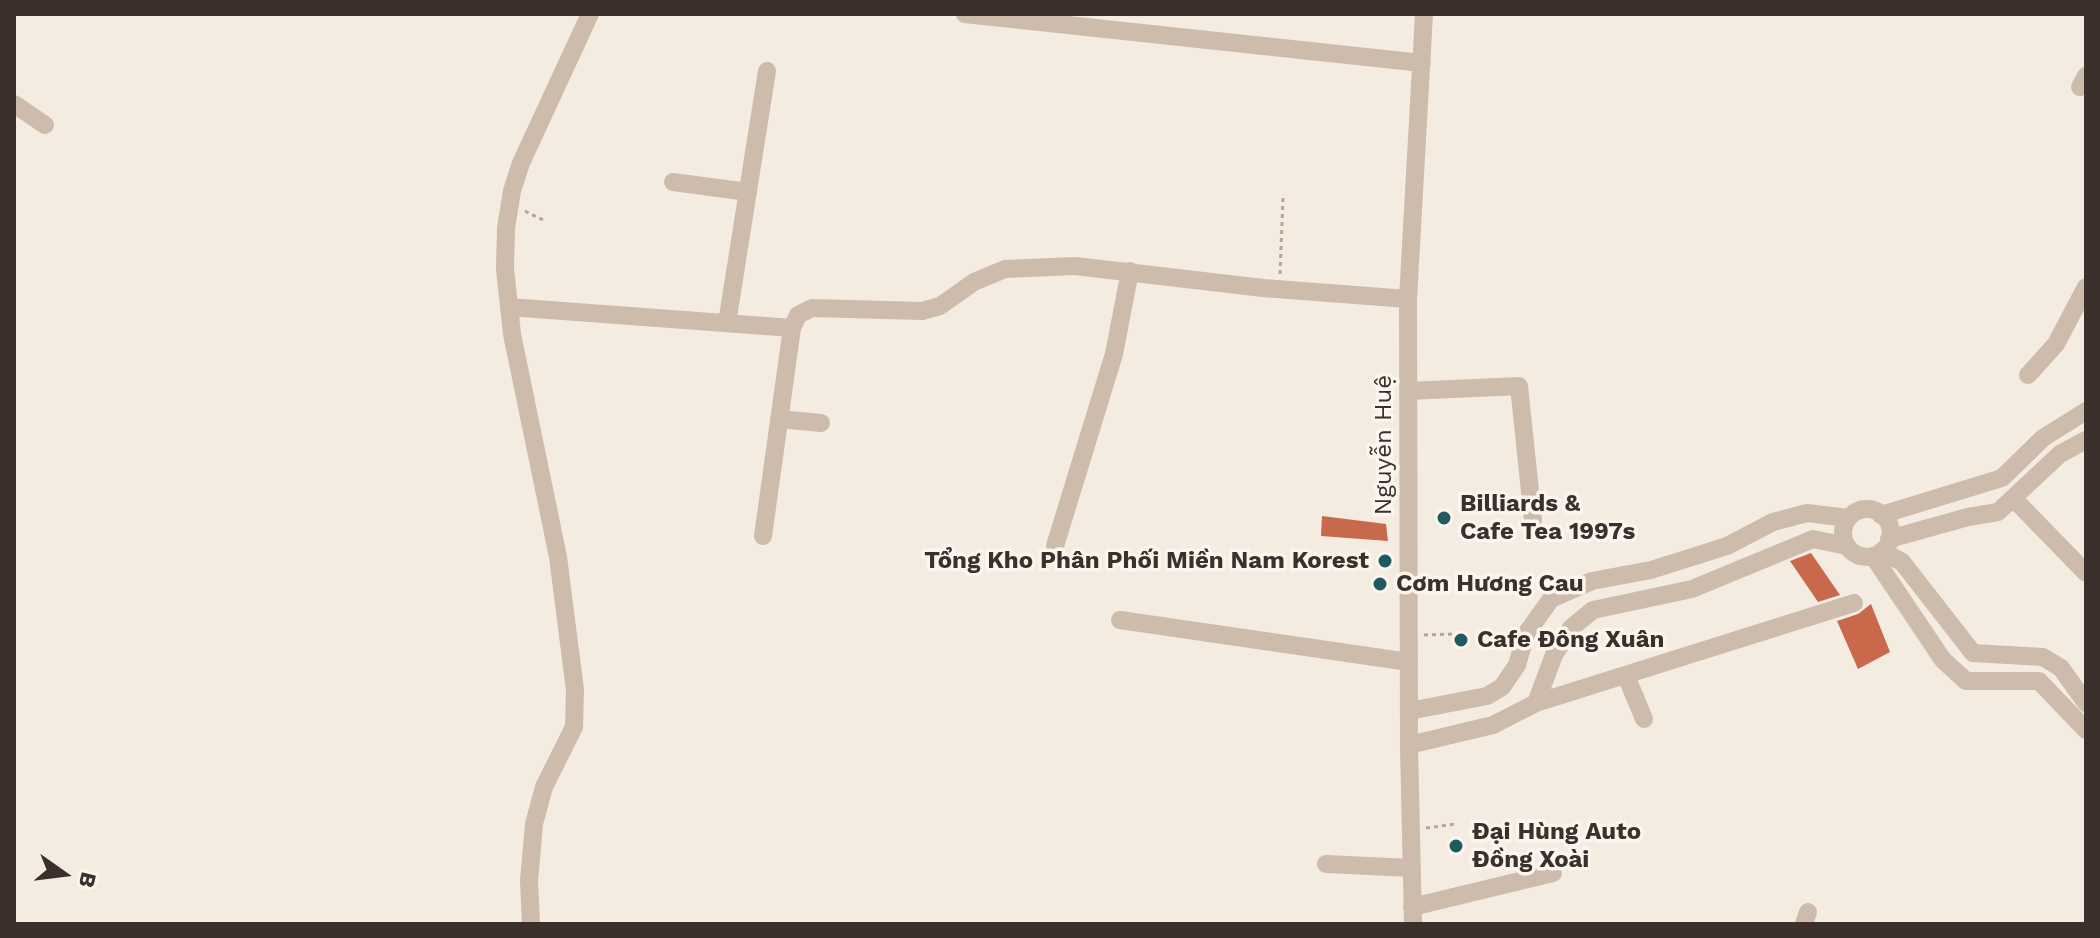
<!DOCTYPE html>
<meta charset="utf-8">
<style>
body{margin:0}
#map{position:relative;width:2100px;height:938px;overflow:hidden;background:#f4ebe1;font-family:"Work Sans",sans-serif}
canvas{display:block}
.frame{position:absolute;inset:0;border:16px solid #3b302b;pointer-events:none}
.north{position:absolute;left:24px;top:834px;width:80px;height:80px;-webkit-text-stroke:6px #fbf5ee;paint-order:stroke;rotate:104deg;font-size:22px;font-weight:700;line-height:32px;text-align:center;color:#3b302b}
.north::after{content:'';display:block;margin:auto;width:28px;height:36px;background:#3b302b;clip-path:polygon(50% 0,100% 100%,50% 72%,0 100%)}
</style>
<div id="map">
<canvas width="2100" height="938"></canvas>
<div class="frame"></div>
<div class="north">B</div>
</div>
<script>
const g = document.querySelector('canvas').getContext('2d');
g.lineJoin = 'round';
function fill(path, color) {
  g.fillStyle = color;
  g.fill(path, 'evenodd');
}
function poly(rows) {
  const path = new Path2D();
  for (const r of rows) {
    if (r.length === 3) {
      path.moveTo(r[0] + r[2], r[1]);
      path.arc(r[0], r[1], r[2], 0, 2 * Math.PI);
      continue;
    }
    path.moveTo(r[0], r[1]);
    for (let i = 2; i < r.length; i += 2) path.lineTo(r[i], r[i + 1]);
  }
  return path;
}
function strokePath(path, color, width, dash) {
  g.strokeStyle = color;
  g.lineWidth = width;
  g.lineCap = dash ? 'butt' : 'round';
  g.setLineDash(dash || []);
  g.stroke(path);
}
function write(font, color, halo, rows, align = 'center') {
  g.font = font + ' "Work Sans",sans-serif';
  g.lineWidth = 7;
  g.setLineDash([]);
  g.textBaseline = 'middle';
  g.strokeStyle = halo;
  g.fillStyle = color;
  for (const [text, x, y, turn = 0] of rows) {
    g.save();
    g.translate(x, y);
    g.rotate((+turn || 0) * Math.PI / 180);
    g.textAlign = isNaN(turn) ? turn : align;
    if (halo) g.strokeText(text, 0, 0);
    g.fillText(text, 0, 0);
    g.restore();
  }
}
const building = poly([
 [1322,516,1386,524,1388,541,1321,536],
 [1811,553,1840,595,1818,602,1790,561],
 [1871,604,1890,652,1858,669,1837,621,1858,614]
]);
const path = poly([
 [525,211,545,221],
 [1280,274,1283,198],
 [1424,635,1455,634],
 [1426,828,1456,824]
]);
const minor = poly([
 [965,14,1422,63],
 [2080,87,2086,76],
 [14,104,45,125],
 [673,182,748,192],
 [509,307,792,328],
 [727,323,767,71],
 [2028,375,2056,344,2086,287],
 [1408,391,1519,386,1533,520],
 [779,419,821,423],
 [2013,498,2086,573],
 [1867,533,24],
 [1881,515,2002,478,2043,438,2086,411],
 [763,536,792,328,798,315,812,308,922,311,940,306,974,282,1005,269,1075,266,1263,288,1408,299],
 [1889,539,1968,517,1998,512,2060,454,2086,440],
 [1055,546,1114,354,1130,271],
 [1882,551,1902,562,1973,653,2043,657,2061,668,2086,703],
 [1873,556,1943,660,1966,681,2039,681,2086,730],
 [1120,620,1409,662],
 [1627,678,1644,719],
 [1536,703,1854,603],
 [1409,711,1487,696,1502,687,1517,665,1526,634,1551,599,1592,581,1651,570,1727,546,1773,522,1807,513,1848,518],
 [1409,745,1493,725,1536,703,1554,655,1571,628,1593,610,1692,589,1813,539,1847,546],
 [1326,864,1412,868],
 [1412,907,1553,873],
 [531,924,529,881,534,824,544,787,574,727,575,690,558,557,512,334,505,269,506,228,512,191,521,163,590,14],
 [1413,924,1409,745,1408,299,1424,14],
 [1804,924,1808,912]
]);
const markers = [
 [1444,518,8,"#1f5a5e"],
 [1385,561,8,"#1f5a5e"],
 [1380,584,8,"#1f5a5e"],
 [1461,640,8,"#1f5a5e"],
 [1456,846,8,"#1f5a5e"]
];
const streetNames = [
 ["Nguyễn Huệ",1384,445,-90]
];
const poiNames = [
 ["Billiards &",1460,504],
 ["Cafe Tea 1997s",1460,532],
 ["Tổng Kho Phân Phối Miền Nam Korest",1369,561,"right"],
 ["Cơm Hương Cau",1396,584],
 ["Cafe Đông Xuân",1477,640],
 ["Đại Hùng Auto",1472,832],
 ["Đồng Xoài",1472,860]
];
fill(building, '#c8694b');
strokePath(path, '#b9a596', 3, [4, 4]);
strokePath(minor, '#cdbbac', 18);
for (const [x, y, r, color] of markers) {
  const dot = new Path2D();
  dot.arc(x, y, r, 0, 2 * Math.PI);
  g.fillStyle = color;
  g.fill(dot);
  strokePath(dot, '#fbf5ee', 3);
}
write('24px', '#3b302b', '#fbf5ee', streetNames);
write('bold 24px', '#3b302b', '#fbf5ee', poiNames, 'left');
</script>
